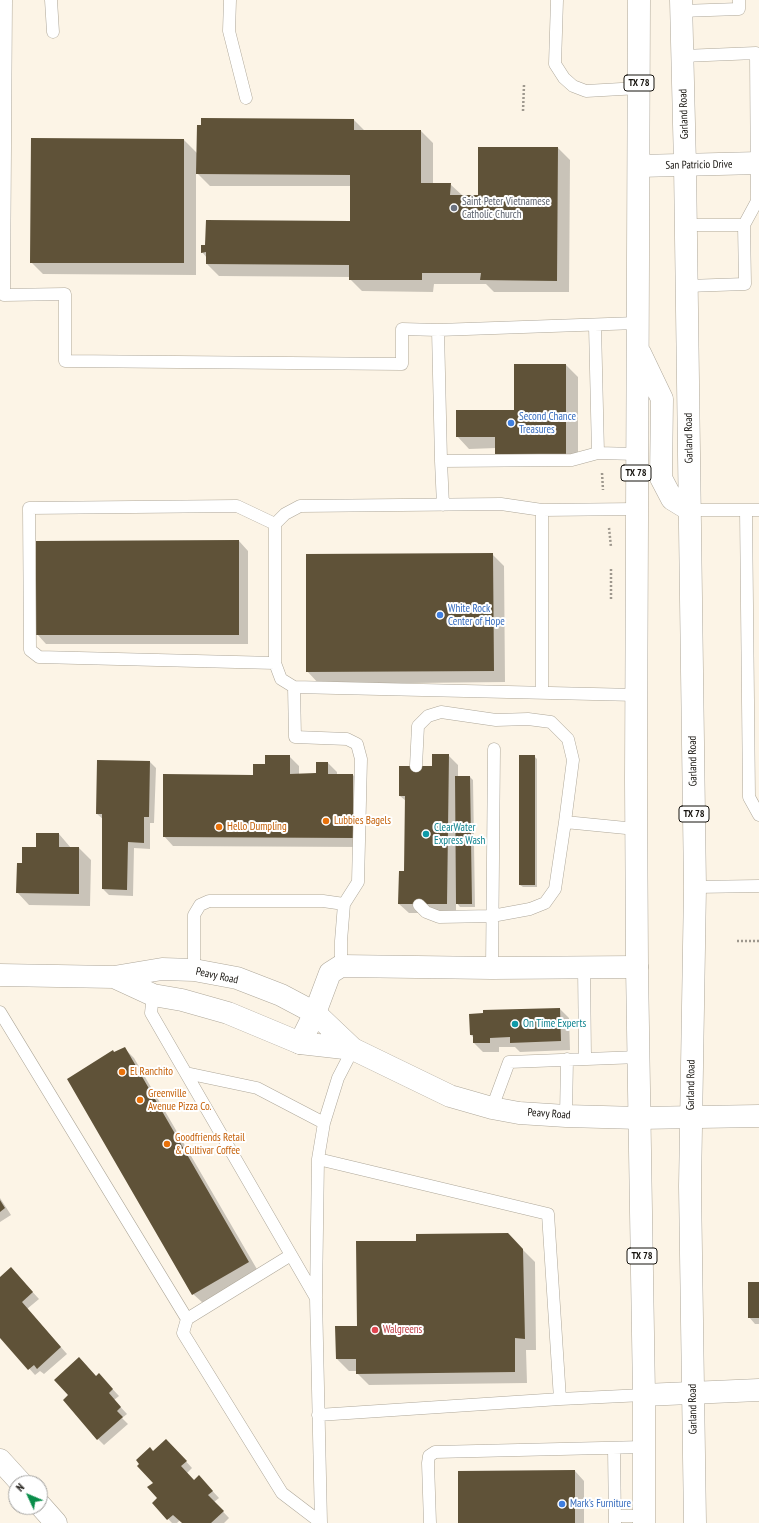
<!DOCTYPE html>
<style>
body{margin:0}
#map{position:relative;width:759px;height:1523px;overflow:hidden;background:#fcf4e6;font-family:"PT Sans Narrow",sans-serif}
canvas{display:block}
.north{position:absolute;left:8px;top:1475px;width:40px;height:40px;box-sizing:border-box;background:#fff;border:1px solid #a1a09e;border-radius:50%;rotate:314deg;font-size:11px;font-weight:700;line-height:16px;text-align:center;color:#15120d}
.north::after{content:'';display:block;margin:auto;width:14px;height:18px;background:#098d4a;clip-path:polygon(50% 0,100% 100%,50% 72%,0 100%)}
</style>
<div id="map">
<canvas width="759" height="1523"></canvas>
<div class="north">N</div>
</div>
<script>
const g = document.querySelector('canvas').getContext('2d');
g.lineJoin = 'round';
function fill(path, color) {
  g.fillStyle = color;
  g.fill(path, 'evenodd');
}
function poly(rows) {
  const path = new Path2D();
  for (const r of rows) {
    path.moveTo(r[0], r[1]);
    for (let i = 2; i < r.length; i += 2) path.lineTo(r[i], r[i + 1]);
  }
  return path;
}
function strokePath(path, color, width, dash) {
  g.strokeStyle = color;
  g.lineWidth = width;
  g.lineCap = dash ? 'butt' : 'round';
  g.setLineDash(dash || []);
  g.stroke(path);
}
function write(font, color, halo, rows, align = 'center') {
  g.font = font + ' "PT Sans Narrow",sans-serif';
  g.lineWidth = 4;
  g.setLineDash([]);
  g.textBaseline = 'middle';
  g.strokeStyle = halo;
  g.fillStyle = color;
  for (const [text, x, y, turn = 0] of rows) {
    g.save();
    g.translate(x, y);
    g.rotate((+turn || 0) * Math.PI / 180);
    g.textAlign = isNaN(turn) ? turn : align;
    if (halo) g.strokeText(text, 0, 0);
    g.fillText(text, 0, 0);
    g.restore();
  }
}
const shadow = poly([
 [354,120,365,131,421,131,433,143,433,184,450,184,463,196,479,196,558,148,570,160,569,292,494,292,486,284,434,284,433,292,362,291,350,279,350,277,219,276,207,264,207,258,202,252,351,222,351,186,210,186,196,172,196,275,43,274,31,262,184,140,198,154],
 [566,365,578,377,578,465,508,465,496,453,496,448,469,449,457,436,515,411],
 [239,541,248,551,248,644,46,644,37,634],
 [492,554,504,566,505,682,319,684,307,671],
 [448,755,458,765,458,777,470,777,473,780,475,907,460,907,456,902,456,913,409,913,399,904,405,872,406,801,400,796],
 [289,756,299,766,299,775,317,774,328,763,337,772,337,775,353,775,362,784,362,847,173,846,164,836,254,776,266,765],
 [534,756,537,759,537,887,523,887,520,885],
 [150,762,156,768,154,823,150,823,150,849,134,848,133,896,109,895,103,889,103,819,97,814],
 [59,834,71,848,79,848,91,860,90,906,29,905,17,892,23,864,37,848],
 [560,1009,569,1018,570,1050,520,1052,515,1047,499,1047,499,1052,483,1052,474,1043,474,1038,471,1035],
 [124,1048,134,1058,258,1271,203,1303,193,1294],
 [0,1198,11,1215,0,1222],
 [507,1234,535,1262,536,1350,526,1350,527,1383,369,1385,357,1373,357,1371,349,1371,337,1359,417,1242],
 [17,1275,39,1299,27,1309,67,1354,44,1374,40,1371,35,1375,0,1336,0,1278],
 [759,1283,759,1324,755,1324,749,1317],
 [96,1377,105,1381,119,1396,114,1400,127,1414,122,1418,128,1424,104,1445,98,1439,69,1396],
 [172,1446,192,1468,187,1473,194,1481,205,1483,219,1498,214,1502,229,1518,224,1523,183,1523,180,1520,177,1523,172,1523,153,1503,159,1498,154,1483,153,1452],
 [575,1471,584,1481,584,1523,459,1523,459,1472]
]);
const building = poly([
 [201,118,354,119,354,130,421,130,421,183,451,183,450,195,478,195,478,147,558,147,557,281,480,280,481,273,422,273,422,280,349,280,349,265,206,264,206,252,201,253,201,245,205,245,206,220,350,221,350,175,196,174,197,125,201,125],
 [31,138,184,139,184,263,30,263],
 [514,364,566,364,566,454,495,454,495,437,456,437,456,410,514,410],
 [239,540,239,635,36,635,36,541],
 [493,553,494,671,306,672,306,554],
 [432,754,449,754,447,904,398,904,399,871,404,871,405,796,399,796,399,766,432,766],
 [265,755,290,755,290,774,316,773,316,762,328,762,328,774,353,774,353,838,163,837,163,774,253,775,253,764,265,764],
 [519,755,535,755,535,885,519,885],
 [97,760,150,761,149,817,144,817,144,843,128,842,127,890,102,889,102,814,96,814],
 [455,776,470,776,472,904,456,904],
 [36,833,59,833,59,847,79,847,79,894,16,893,17,863,22,863,22,847,36,847],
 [560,1008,561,1041,510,1043,510,1037,490,1038,490,1043,473,1043,473,1035,470,1035,469,1014,483,1013,483,1010],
 [125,1047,249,1262,192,1295,67,1079,113,1050,114,1052],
 [0,1200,5,1208,0,1212],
 [508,1233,523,1249,525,1339,515,1338,515,1372,356,1374,356,1359,336,1359,335,1326,357,1326,356,1241,416,1241,416,1234],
 [11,1267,33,1292,22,1302,61,1347,37,1369,34,1365,28,1370,0,1338,0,1277],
 [748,1282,759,1282,759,1318,748,1318],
 [79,1357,96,1376,99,1373,113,1389,109,1393,121,1407,117,1411,123,1417,97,1440,63,1400,68,1395,54,1380],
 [166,1439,187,1461,181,1466,194,1480,199,1475,213,1491,208,1495,224,1511,211,1523,182,1523,173,1515,167,1520,152,1503,157,1498,147,1487,153,1483,137,1466,139,1464,136,1460,150,1447,153,1451],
 [575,1470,575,1523,458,1523,458,1471]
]);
const path = poly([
 [523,111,524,85],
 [602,473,603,490],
 [609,528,611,547],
 [611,599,611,568],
 [737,941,759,941]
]);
const lane = poly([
 [6,0,4,295,65,294,65,361,402,364,402,329,438,330,637,323],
 [51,0,53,32],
 [230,0,229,31,246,98],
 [557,0,555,64,564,78,573,86,586,91,639,88],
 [681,11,739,9,739,0],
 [683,56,756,53,757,201,744,225,745,284,687,286],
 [686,225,744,225],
 [595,326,598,453],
 [438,330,441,461,572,460,598,453,636,454],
 [441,461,443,505],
 [690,510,746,510,749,797,759,815],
 [746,510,759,510],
 [275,663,39,657,30,650,29,508,237,506,275,524],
 [294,687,295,737,347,739,357,744,361,759,358,882,344,904],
 [542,692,542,510],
 [636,695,294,687,281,679,275,663,275,524,285,514,300,506,501,504,542,510,636,509],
 [416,766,418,726,428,716,441,712,496,720,528,719,551,722,568,739,573,760,565,822],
 [695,887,759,886],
 [419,905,426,912,439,917,492,916,530,909,545,903,555,889,565,822,636,829],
 [584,967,585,1058],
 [492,968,494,749],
 [194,970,194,915,200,905,209,901,323,901,344,904,341,941,341,966],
 [153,995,151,1013,316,1298,321,1523],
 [0,1012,187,1319,291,1255],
 [186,1073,257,1088,324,1123],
 [492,1108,509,1062,639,1057],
 [566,1116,567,1059],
 [318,1159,548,1214,560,1399],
 [316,1297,318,1159,324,1123,338,1078,353,1049],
 [187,1319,183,1333,282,1493,320,1522],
 [318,1415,560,1399,644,1395],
 [614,1448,615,1523],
 [615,1516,644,1516],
 [430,1523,428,1463,429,1456,435,1452,644,1447]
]);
const street = poly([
 [639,166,759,163],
 [300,1043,315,1013,330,973,341,966,492,968,637,967],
 [644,1395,759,1390],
 [0,1460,21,1483],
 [40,1505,56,1523]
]);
const secondary = poly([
 [0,975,114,977,162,969,194,970,237,978,281,995,315,1013,353,1049,450,1096,492,1108,519,1113,566,1116,639,1118,759,1116],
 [114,977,153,995,182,1000,228,1013,300,1043,353,1049]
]);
const primary = poly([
 [639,0,636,780,637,967,644,1395,644,1523],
 [681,0,685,165,695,887,690,1186,695,1523],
 [640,353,662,399,661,478,672,499,690,510]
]);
const markers = [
 [454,208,4,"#6b7280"],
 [511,423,4,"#3f7fe0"],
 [440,615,4,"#3f7fe0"],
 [326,821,4,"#e8710a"],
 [219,827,4,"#e8710a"],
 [426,834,4,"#0f9aa8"],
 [515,1024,4,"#0f9aa8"],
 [122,1072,4,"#e8710a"],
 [140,1100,4,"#e8710a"],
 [167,1144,4,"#e8710a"],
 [375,1330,4,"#e0444e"],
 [562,1504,4,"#3f7fe0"]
];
const shields = [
 [639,83,30],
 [636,473,30],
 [694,814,30],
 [642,1256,30]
];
const shieldNames = [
 ["TX 78",639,83],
 ["TX 78",636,473],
 ["TX 78",694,814],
 ["TX 78",642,1256]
];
const streetNames = [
 ["Garland Road",684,114,-92],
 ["San Patricio Drive",699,165,-1],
 ["Garland Road",689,438,-91],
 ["Garland Road",693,761,-91],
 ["Peavy Road",217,976,12],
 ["Garland Road",691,1085,-89],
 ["Peavy Road",549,1114,4],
 ["Garland Road",693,1409,-91]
];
const worshipNames = [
 ["Saint Peter Vietnamese",462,202],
 ["Catholic Church",462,215]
];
const shopNames = [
 ["Second Chance",519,417],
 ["Treasures",519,430],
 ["White Rock",448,609],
 ["Center of Hope",448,622],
 ["Mark's Furniture",570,1504]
];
const foodNames = [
 ["Lubbies Bagels",334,821],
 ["Hello Dumpling",227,827],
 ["El Ranchito",130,1072],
 ["Greenville",148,1094],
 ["Avenue Pizza Co.",148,1107],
 ["Goodfriends Retail",175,1138],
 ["& Cultivar Coffee",175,1151]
];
const cultureNames = [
 ["ClearWater",434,828],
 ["Express Wash",434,841],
 ["On Time Experts",523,1024]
];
const healthNames = [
 ["Walgreens",383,1330]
];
fill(shadow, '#0003');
fill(building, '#5f5238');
strokePath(lane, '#aea799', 13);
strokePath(street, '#aea799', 23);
strokePath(secondary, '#aea799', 23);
strokePath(primary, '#aea799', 23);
strokePath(path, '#9e988e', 2.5, [2, 2]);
strokePath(lane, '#fff', 12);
strokePath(street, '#fff', 22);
strokePath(secondary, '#fff', 22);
strokePath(primary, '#fff', 22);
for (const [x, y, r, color] of markers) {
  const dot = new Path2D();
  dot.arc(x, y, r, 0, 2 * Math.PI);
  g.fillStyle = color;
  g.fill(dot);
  strokePath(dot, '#fff', 1.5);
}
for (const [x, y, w] of shields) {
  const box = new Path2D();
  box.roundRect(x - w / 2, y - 8, w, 16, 3);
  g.fillStyle = '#fff';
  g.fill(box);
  strokePath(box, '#15120d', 1);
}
write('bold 10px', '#15120d', null, shieldNames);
write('11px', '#15120d', '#fff', streetNames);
write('11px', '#5b616d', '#fff', worshipNames, 'left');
write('11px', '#366cbe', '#fff', shopNames, 'left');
write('11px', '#c56008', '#fff', foodNames, 'left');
write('11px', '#0d838f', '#fff', cultureNames, 'left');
write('11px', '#be3a42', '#fff', healthNames, 'left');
</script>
